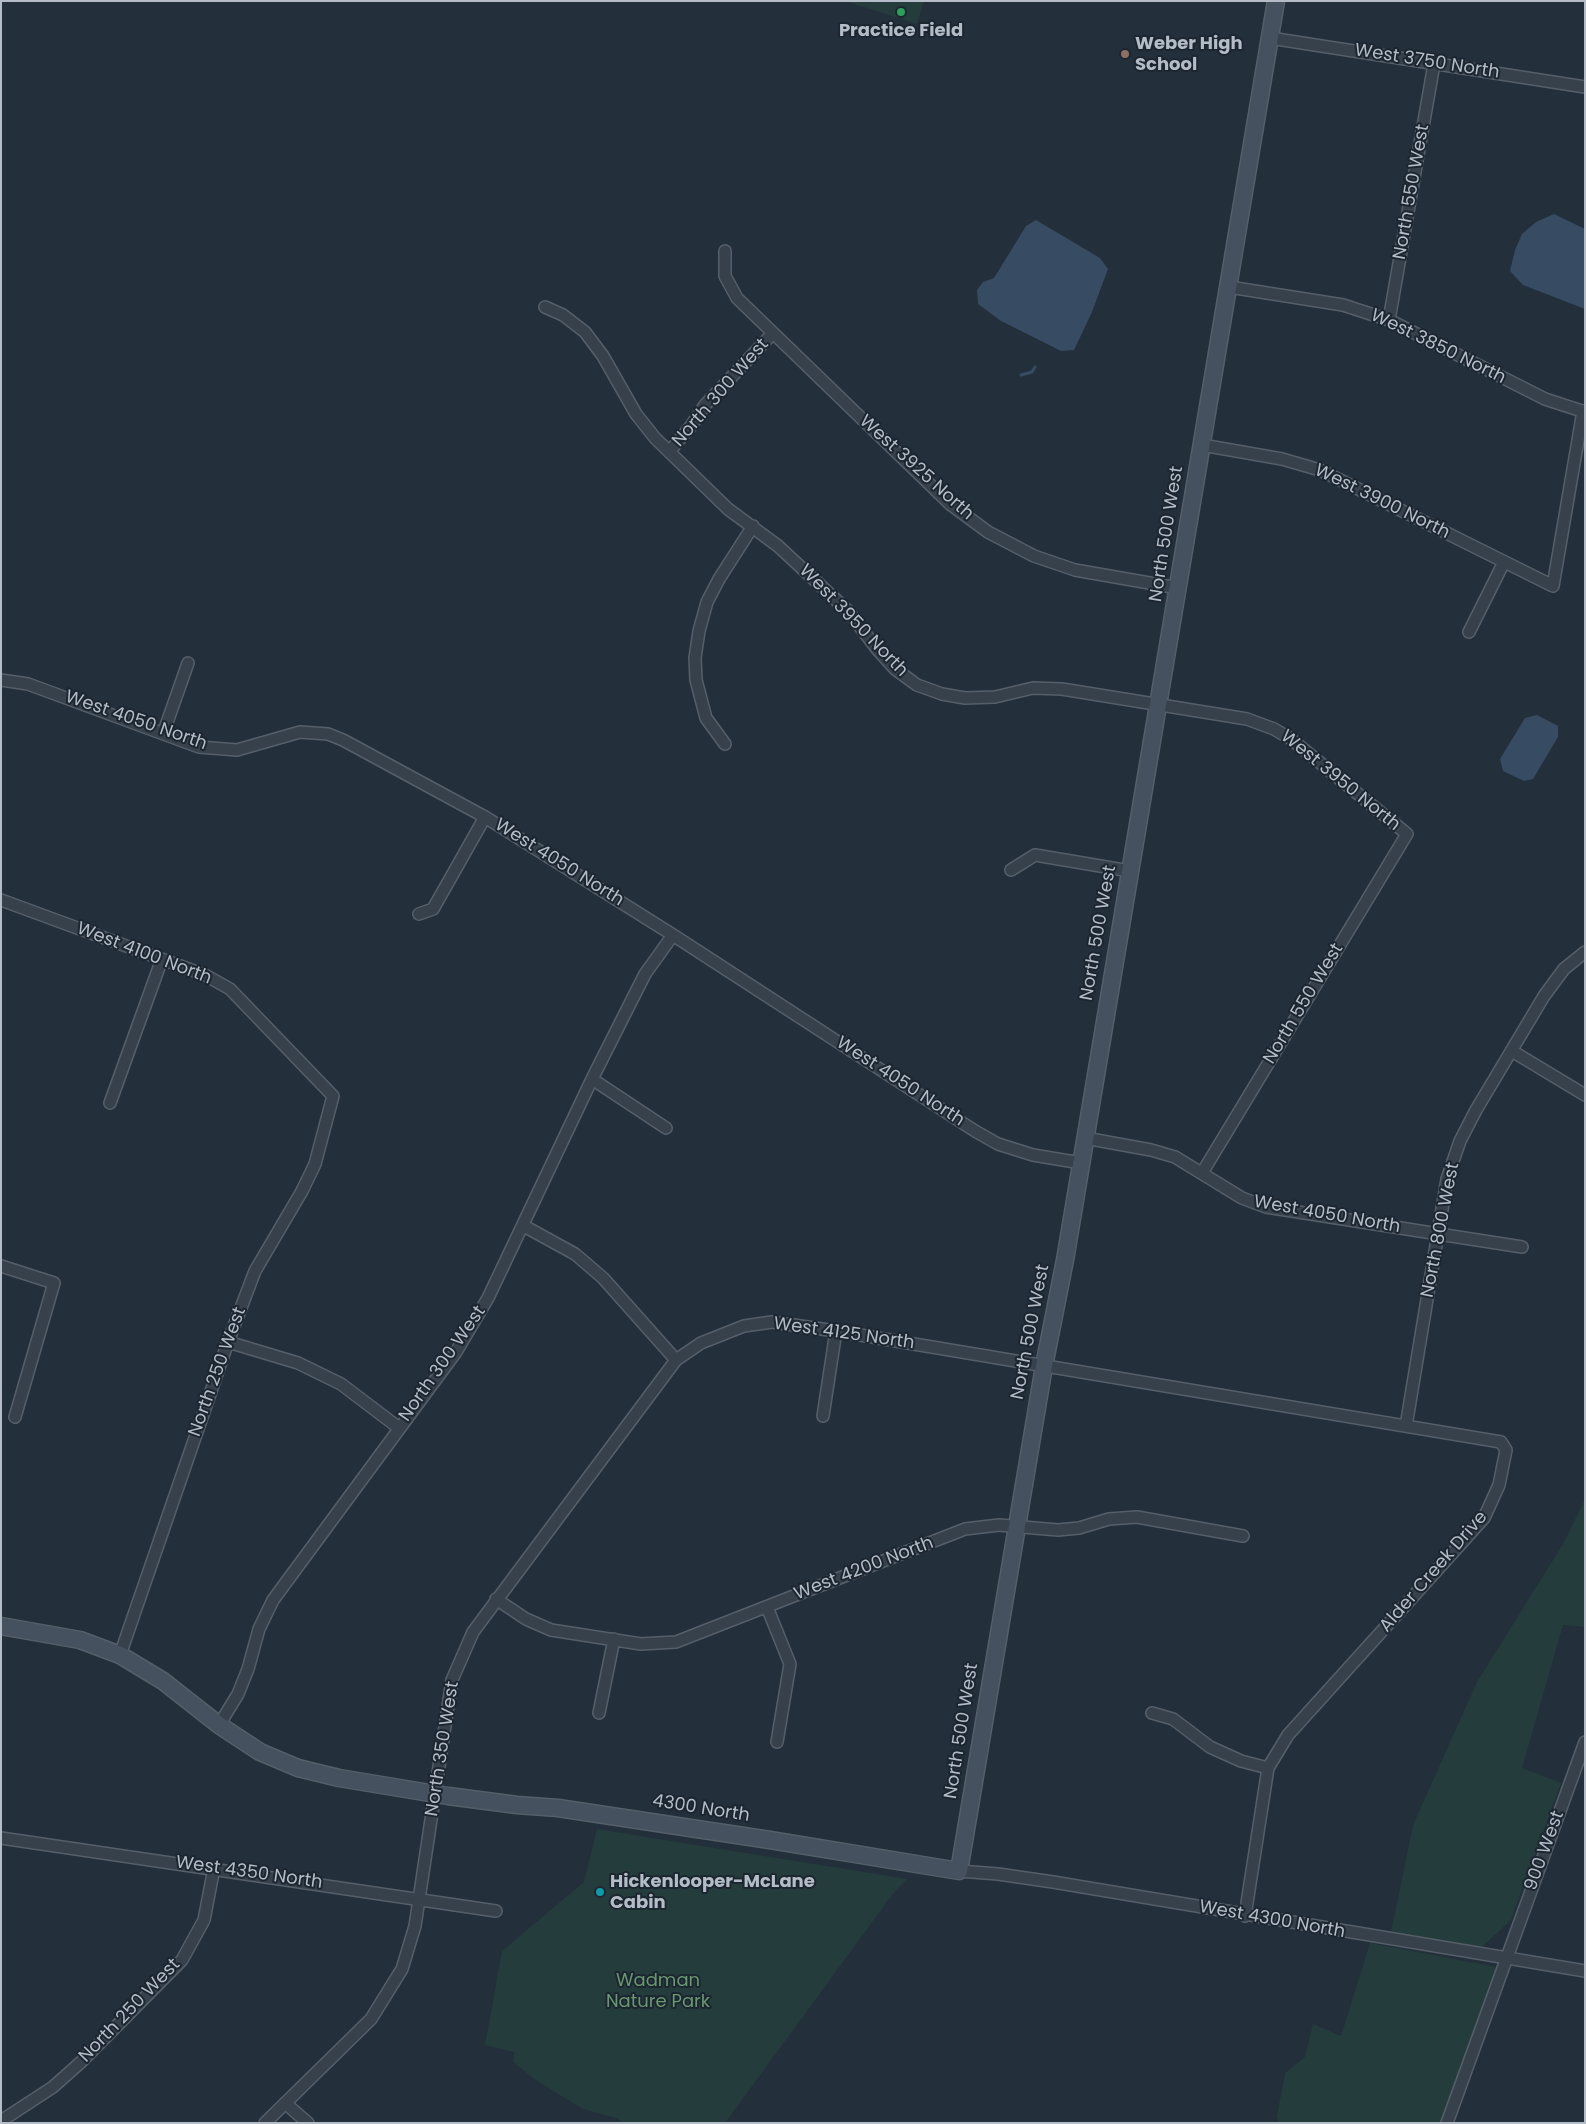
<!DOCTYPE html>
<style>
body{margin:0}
#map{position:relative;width:1586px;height:2124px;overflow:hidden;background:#232f3b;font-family:Poppins,sans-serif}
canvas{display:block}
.frame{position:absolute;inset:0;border:2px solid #b3bcc7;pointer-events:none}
</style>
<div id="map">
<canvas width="1586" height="2124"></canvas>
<div class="frame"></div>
</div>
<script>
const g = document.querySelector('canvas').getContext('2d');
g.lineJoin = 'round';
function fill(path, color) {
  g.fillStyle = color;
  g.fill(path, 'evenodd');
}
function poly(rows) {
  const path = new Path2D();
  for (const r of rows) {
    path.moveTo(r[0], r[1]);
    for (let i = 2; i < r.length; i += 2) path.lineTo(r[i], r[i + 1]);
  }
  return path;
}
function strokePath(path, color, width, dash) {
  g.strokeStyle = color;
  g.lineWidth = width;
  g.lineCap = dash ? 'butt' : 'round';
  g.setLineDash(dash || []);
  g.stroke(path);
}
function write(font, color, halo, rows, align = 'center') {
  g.font = font + ' Poppins,sans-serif';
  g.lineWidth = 4;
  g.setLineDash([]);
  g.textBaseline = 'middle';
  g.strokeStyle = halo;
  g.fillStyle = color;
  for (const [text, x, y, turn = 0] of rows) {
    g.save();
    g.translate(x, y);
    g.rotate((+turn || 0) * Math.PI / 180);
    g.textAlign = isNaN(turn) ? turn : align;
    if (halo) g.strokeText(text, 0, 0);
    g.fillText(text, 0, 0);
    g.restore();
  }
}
const green = poly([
 [845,1,924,1,917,24],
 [1585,1499,1585,1627,1563,1625,1522,1768,1561,1783,1511,1920,1482,1947,1391,1932,1413,1825,1477,1682,1563,1544],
 [597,1829,907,1879,892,1895,725,2123,624,2123,616,2118,583,2109,537,2081,513,2062,514,2052,485,2045,502,1951,584,1882],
 [1370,1943,1496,1967,1441,2123,1279,2123,1277,2116,1285,2073,1305,2057,1313,2024,1341,2036]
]);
const water = poly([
 [1554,214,1585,229,1585,309,1523,285,1510,271,1515,250,1522,234,1536,222],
 [1036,220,1100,258,1108,269,1092,312,1074,350,1061,351,1001,321,978,304,977,290,983,282,994,278,1026,226],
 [1537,715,1558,726,1558,737,1533,779,1524,781,1503,771,1500,759,1525,718]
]);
const stream = poly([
 [1021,375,1032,372,1035,367]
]);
const street = poly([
 [1270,38,1585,87],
 [725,251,725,276,737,298,950,504,988,532,1034,556,1075,570,1178,588],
 [1229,287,1343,305,1389,320,1545,399,1585,412],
 [545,307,563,315,585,332,603,356,636,414,655,438,728,509,778,546,848,611,877,649,895,669,917,685,942,694,965,698,995,697,1033,688,1062,689,1247,719,1274,729,1291,739,1407,834,1202,1173],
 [1389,320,1434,64],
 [1202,445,1282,459,1320,470,1553,586,1583,411],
 [669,452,691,426,705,405,773,333],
 [1469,632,1504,562],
 [1,680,28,684,199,747,237,750,300,732,328,734,343,740,485,817,673,935,975,1131,998,1144,1033,1155,1081,1163],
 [163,734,188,663],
 [725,744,706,718,696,680,695,658,699,631,707,602,719,579,753,526],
 [1011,870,1035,855,1130,871],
 [1,900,205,975,230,989,333,1096,315,1164,302,1191,255,1271,228,1342,120,1655],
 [419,914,433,909,485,817],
 [1512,1051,1585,1095],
 [592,1079,666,1128],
 [110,1103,162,959],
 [1085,1138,1151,1150,1175,1157,1242,1198,1266,1207,1522,1247],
 [524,1226,575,1254,603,1278,676,1360],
 [1,1266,54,1283,15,1417],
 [228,1342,298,1363,341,1384,399,1428],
 [823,1416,836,1331],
 [1406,1426,1447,1179,1460,1141,1476,1110,1544,996,1564,969,1585,952],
 [496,1599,526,1619,551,1630,641,1644,676,1642,965,1529,999,1525,1058,1530,1079,1528,1109,1519,1137,1517,1243,1536],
 [767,1607,790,1664,777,1742],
 [599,1713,614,1639],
 [1152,1713,1173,1719,1210,1747,1241,1761,1268,1768],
 [219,1725,238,1694,248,1669,259,1629,273,1600,456,1352,488,1298,592,1079,645,974,673,935],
 [1,1838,496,1911],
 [959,1871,998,1874,1053,1882,1585,1971],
 [285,2103,308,2123],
 [1,2121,53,2087,81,2062,182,1960,204,1920,214,1868],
 [265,2123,371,2019,402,1969,415,1926,452,1680,473,1632,676,1360,701,1343,744,1326,772,1322,836,1331,1501,1442,1506,1450,1499,1485,1484,1518,1288,1735,1268,1768,1245,1916],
 [1447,2123,1585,1742]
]);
const secondary = poly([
 [1,1626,80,1640,120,1655,163,1681,219,1725,260,1752,298,1768,339,1778,448,1796,517,1805,558,1808,770,1840,959,1871,1044,1366,1065,1260,1276,1]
]);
const markers = [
 [901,12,5,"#2e9e5b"],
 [1125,54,5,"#8d6e63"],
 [600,1892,5,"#0f9aa8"]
];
const poiNames = [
 ["Practice Field",901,31,"center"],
 ["Weber High",1135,44],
 ["School",1135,65],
 ["Hickenlooper-McLane",610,1882],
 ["Cabin",610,1903]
];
const streetNames = [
 ["West 3750 North",1427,62,9],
 ["North 550 West",1412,192,-80],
 ["West 3850 North",1438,347,26],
 ["North 300 West",721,393,-49],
 ["West 3925 North",916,468,42],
 ["West 3900 North",1382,502,26],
 ["North 500 West",1167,534,-81],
 ["West 3950 North",853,621,46],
 ["West 4050 North",136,721,19],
 ["West 3950 North",1340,781,39],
 ["West 4050 North",559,863,32],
 ["North 500 West",1099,933,-80],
 ["West 4100 North",144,954,21],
 ["North 550 West",1304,1004,-59],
 ["West 4050 North",900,1082,33],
 ["West 4050 North",1327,1215,10],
 ["North 800 West",1441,1230,-79],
 ["North 500 West",1031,1332,-79],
 ["West 4125 North",844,1334,8],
 ["North 300 West",443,1364,-55],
 ["North 250 West",218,1372,-70],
 ["West 4200 North",864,1569,-21],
 ["Alder Creek Drive",1434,1572,-49],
 ["North 500 West",962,1731,-81],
 ["North 350 West",443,1749,-81],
 ["4300 North",701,1809,9],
 ["900 West",1545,1851,-70],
 ["West 4350 North",249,1873,8],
 ["West 4300 North",1272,1920,10],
 ["North 250 West",130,2011,-46]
];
const parkNames = [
 ["Wadman",658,1981],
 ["Nature Park",658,2002]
];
fill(green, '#253c3c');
fill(water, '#374c62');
strokePath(stream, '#374c62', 3);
strokePath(street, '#555f69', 14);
strokePath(secondary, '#555f69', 19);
strokePath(street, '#37414c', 11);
strokePath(secondary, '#45515e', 16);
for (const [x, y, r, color] of markers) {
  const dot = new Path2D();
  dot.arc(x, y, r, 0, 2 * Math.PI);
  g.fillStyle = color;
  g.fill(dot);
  strokePath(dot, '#1c2630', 2);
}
write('bold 18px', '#b3bcc7', '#1c2630', poiNames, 'left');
write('18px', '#b3bcc7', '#1c2630', streetNames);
write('18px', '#6a9871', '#1c2630', parkNames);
</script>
